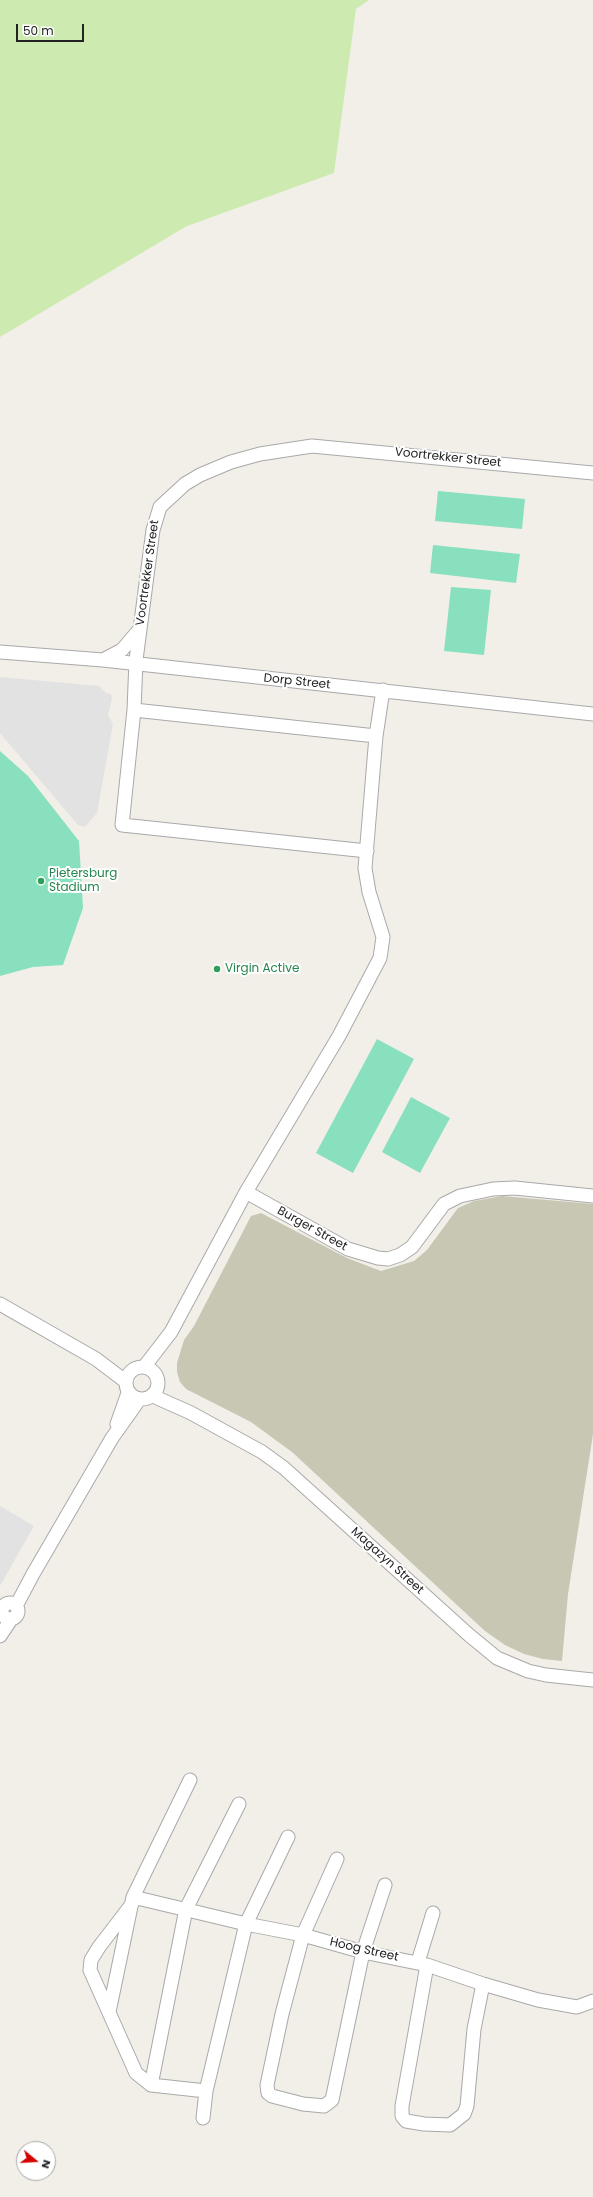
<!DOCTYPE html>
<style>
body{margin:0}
#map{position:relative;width:593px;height:2197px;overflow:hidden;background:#f2efe9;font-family:Poppins,sans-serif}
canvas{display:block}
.north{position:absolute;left:16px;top:2141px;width:40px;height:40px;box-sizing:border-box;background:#fff;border:1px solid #a7a7a7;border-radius:50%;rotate:108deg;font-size:11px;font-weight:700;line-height:16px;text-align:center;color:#222}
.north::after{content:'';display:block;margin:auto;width:14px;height:18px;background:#d40000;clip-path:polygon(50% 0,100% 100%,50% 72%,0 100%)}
.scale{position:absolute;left:16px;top:24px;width:68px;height:18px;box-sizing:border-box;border:2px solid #222;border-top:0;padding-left:5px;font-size:12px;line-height:14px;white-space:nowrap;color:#222;-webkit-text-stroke:3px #fff;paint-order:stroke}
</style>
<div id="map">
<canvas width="593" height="2197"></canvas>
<div class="north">N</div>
<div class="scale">50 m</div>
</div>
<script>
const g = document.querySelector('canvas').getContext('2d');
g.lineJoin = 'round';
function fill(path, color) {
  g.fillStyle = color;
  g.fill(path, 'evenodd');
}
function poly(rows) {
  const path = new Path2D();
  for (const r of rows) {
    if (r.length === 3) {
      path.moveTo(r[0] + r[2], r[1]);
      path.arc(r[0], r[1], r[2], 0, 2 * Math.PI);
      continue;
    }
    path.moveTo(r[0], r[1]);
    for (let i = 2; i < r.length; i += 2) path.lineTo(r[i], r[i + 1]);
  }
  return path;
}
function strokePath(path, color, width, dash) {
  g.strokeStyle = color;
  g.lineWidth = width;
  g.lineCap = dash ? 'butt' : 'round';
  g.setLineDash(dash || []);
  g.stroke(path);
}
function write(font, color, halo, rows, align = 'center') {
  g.font = font + ' Poppins,sans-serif';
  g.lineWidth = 4;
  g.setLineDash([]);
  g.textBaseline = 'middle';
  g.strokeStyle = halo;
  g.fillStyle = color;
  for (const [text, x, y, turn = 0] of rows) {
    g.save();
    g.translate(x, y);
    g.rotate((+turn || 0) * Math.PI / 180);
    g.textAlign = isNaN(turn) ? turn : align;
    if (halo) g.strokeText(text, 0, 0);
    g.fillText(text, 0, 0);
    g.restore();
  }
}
const construction = poly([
 [502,1196,593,1204,593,1434,568,1594,562,1661,543,1659,524,1654,505,1645,485,1631,292,1452,251,1422,186,1389,180,1382,177,1372,177,1363,184,1340,194,1326,251,1216,261,1213,347,1258,381,1271,414,1261,427,1250,458,1208,474,1201]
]);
const grass = poly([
 [0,0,369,0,356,9,334,173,187,226,0,337]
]);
const pitch = poly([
 [438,491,525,499,522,529,435,521],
 [433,545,520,554,516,583,430,573],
 [451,587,491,590,484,655,444,651],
 [0,751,28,776,79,841,83,908,63,965,33,967,0,976],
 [377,1039,414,1059,353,1173,316,1153],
 [411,1097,450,1118,420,1173,382,1152]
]);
const parking = poly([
 [0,677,99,686,106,693,111,694,112,699,108,715,113,724,97,813,85,827,78,825,0,733],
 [0,1506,34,1526,0,1586]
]);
const minor = poly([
 [0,652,103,660,593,714],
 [103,660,122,650,139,630],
 [134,710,376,736],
 [367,851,122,825,134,710,136,660,153,530,160,507,185,484,200,475,231,462,260,454,312,446,593,473],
 [246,1192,348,1249,378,1258,388,1259,400,1255,412,1247,444,1204,460,1196,493,1189,515,1188,593,1196],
 [0,1304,96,1359,125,1381],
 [142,1383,16],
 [144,1367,171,1332,246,1192,339,1036,380,958,383,937,369,892,365,868,376,736,383,690],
 [153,1396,191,1413,262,1452,284,1468,469,1635,497,1658,528,1671,546,1675,593,1680],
 [117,1424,128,1393],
 [10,1611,8],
 [16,1606,33,1574,112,1438,139,1400],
 [0,1636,12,1618],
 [337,1859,303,1935,282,2014,267,2085,268,2093,272,2096,303,2104,324,2106,332,2100,363,1952,385,1885],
 [133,1897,246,1924,303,1935,363,1952,427,1965,483,1984,538,2000,577,2007,593,2001],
 [132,1904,99,1947,91,1960,90,1970,136,2073,151,2085,186,1909,239,1804],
 [418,1962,433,1913],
 [427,1965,402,2106,402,2116,406,2121,424,2124,450,2125,464,2114,467,2106,474,2029,483,1984],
 [109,2012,133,1897,190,1780],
 [151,2085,206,2091],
 [203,2118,206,2091,246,1924,288,1837]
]);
const markers = [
 [41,881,4,"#2e9e5b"],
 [217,969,4,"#2e9e5b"]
];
const streetNames = [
 ["Voortrekker Street",448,458,6],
 ["Voortrekker Street",148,573,-82],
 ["Dorp Street",297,682,6],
 ["Burger Street",312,1229,29],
 ["Magazyn Street",387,1561,42],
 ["Hoog Street",364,1950,13]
];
const leisureNames = [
 ["Pietersburg",49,874],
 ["Stadium",49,888],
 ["Virgin Active",225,969]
];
fill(construction, '#c7c7b4');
fill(grass, '#cdebb0');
fill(pitch, '#88e0be');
fill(parking, '#e2e2e2');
strokePath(minor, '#a9a9a9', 15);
strokePath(minor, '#fff', 13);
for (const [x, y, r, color] of markers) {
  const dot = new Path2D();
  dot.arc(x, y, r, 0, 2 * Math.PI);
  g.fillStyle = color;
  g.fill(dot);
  strokePath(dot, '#fff', 1.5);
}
write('12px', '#222', '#fff', streetNames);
write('12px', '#27864d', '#fff', leisureNames, 'left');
</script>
